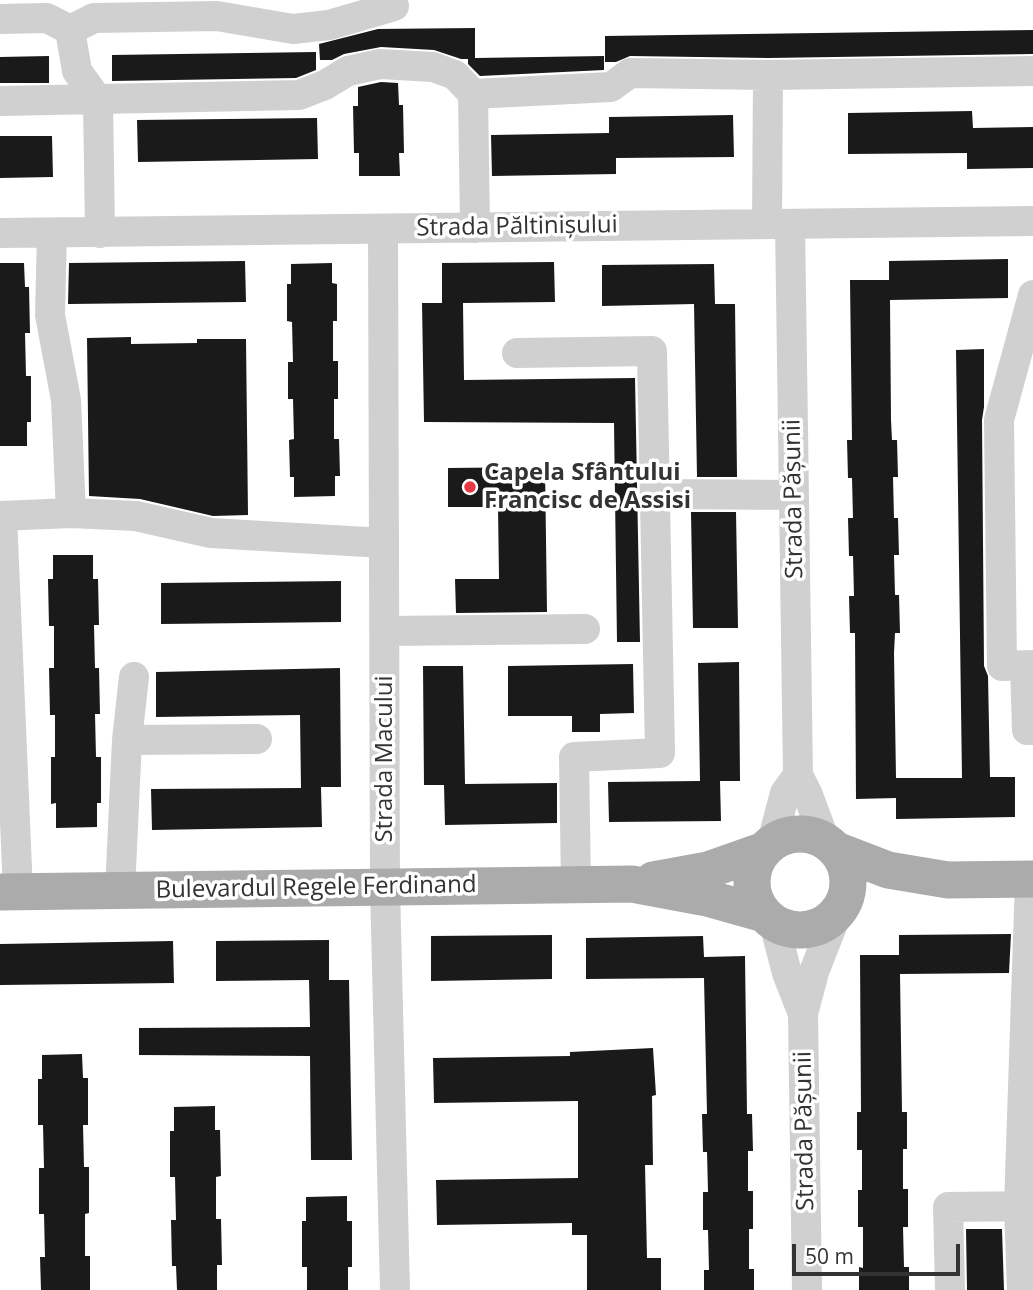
<!DOCTYPE html>
<meta charset="utf-8">
<style>
body{margin:0}
#map{position:relative;width:1033px;height:1290px;overflow:hidden;background:#fff;font-family:"Open Sans",sans-serif}
canvas{display:block}
.scale{position:absolute;left:792px;top:1244px;width:168px;height:32px;box-sizing:border-box;border:4px solid #333;border-top:0;padding-left:9px;font-size:21px;line-height:24px;white-space:nowrap;color:#333;-webkit-text-stroke:5px #fff;paint-order:stroke}
</style>
<div id="map">
<canvas width="1033" height="1290"></canvas>
<div class="scale">50 m</div>
</div>
<script>
const g = document.querySelector('canvas').getContext('2d');
g.lineJoin = 'round';
function fill(path, color) {
  g.fillStyle = color;
  g.fill(path, 'evenodd');
}
function poly(rows) {
  const path = new Path2D();
  for (const r of rows) {
    if (r.length === 3) {
      path.moveTo(r[0] + r[2], r[1]);
      path.arc(r[0], r[1], r[2], 0, 2 * Math.PI);
      continue;
    }
    path.moveTo(r[0], r[1]);
    for (let i = 2; i < r.length; i += 2) path.lineTo(r[i], r[i + 1]);
  }
  return path;
}
function strokePath(path, color, width, dash) {
  g.strokeStyle = color;
  g.lineWidth = width;
  g.lineCap = dash ? 'butt' : 'round';
  g.setLineDash(dash || []);
  g.stroke(path);
}
function write(font, color, halo, rows, align = 'center') {
  g.font = font + ' "Open Sans",sans-serif';
  g.lineWidth = 7;
  g.setLineDash([]);
  g.textBaseline = 'middle';
  g.strokeStyle = halo;
  g.fillStyle = color;
  for (const [text, x, y, turn = 0] of rows) {
    g.save();
    g.translate(x, y);
    g.rotate((+turn || 0) * Math.PI / 180);
    g.textAlign = isNaN(turn) ? turn : align;
    if (halo) g.strokeText(text, 0, 0);
    g.fillText(text, 0, 0);
    g.restore();
  }
}
const building = poly([
 [475,28,475,58,604,56,604,70,480,76,468,64,468,59,461,59,434,50,381,47,344,54,332,60,320,60,319,44,378,29],
 [1033,30,1033,54,768,58,630,56,616,62,605,62,605,36],
 [316,52,316,70,296,78,112,81,112,55],
 [49,56,49,83,0,83,0,57],
 [381,82,398,83,399,105,403,105,404,153,399,153,400,176,359,176,359,153,354,153,353,106,358,106,358,87],
 [972,111,973,128,1033,127,1033,168,967,169,967,153,848,154,848,113],
 [733,115,734,157,616,158,616,174,492,176,491,135,609,133,609,117],
 [317,118,318,159,138,162,137,120],
 [0,136,52,136,53,177,0,178],
 [1008,259,1008,298,890,300,891,420,892,440,897,440,898,477,893,477,894,518,898,518,899,555,894,555,895,595,899,595,900,633,895,633,894,653,896,778,962,778,956,350,984,349,984,407,982,420,984,666,988,676,990,777,1015,777,1015,817,896,819,896,798,856,799,855,633,850,633,849,596,854,596,853,556,849,556,848,518,853,518,852,478,848,478,847,440,852,440,850,280,889,280,889,261],
 [245,261,246,302,68,304,69,263],
 [554,262,555,302,463,303,464,380,635,378,640,642,617,642,614,423,424,422,422,303,442,303,442,263],
 [0,263,24,263,25,287,29,287,30,333,25,333,26,376,31,376,31,422,27,422,27,446,0,446],
 [332,263,332,283,337,284,337,321,333,321,333,361,338,361,338,399,334,399,334,439,339,439,340,476,335,476,335,496,294,497,294,477,290,477,289,440,294,439,293,399,288,399,288,362,293,362,292,322,287,321,287,284,291,284,291,264],
 [714,264,715,304,735,304,737,477,697,477,694,304,602,306,602,265],
 [131,337,131,344,197,343,197,339,246,339,248,515,213,516,140,499,89,496,87,338],
 [545,467,547,612,456,613,455,579,499,579,498,507,448,507,448,468],
 [691,512,736,512,738,628,693,628],
 [53,555,93,555,93,579,98,579,99,625,94,625,95,668,99,668,100,714,95,714,96,757,101,757,101,803,97,803,97,827,56,828,56,803,51,804,51,757,55,757,55,715,50,715,49,668,54,668,54,626,49,626,48,579,53,579],
 [341,581,341,622,161,624,161,583],
 [739,662,740,781,720,781,721,821,609,822,608,782,700,781,698,663],
 [633,664,634,713,600,714,600,732,572,732,572,716,508,716,508,666],
 [423,666,463,666,465,784,557,783,557,823,445,825,444,785,424,785],
 [340,668,341,787,321,787,322,827,152,830,151,789,301,788,300,715,156,717,156,672],
 [1011,934,1009,973,900,974,902,1112,907,1112,907,1149,903,1149,903,1189,908,1189,908,1227,903,1227,904,1267,909,1267,909,1290,859,1290,859,1267,863,1268,863,1227,858,1227,858,1190,862,1190,862,1150,857,1150,857,1112,861,1112,860,955,899,955,899,935],
 [552,935,552,979,431,981,431,936],
 [703,936,704,957,745,956,747,1114,752,1114,753,1151,748,1151,748,1191,753,1191,753,1229,749,1229,749,1269,754,1269,754,1290,704,1290,704,1270,709,1270,708,1230,703,1230,703,1192,708,1192,707,1152,703,1152,702,1114,707,1114,704,978,586,979,586,938],
 [329,940,329,980,349,980,352,1160,311,1160,310,1056,139,1055,139,1028,310,1027,309,980,216,981,216,941],
 [173,941,174,983,0,985,0,944],
 [653,1048,656,1095,652,1096,653,1165,645,1165,647,1258,661,1258,661,1290,587,1290,587,1235,572,1235,572,1223,437,1225,436,1180,578,1178,578,1101,434,1103,433,1058,570,1056,570,1052],
 [82,1054,83,1078,88,1078,88,1125,83,1125,84,1167,89,1167,89,1213,85,1214,85,1256,90,1256,90,1290,41,1290,40,1257,45,1257,44,1214,39,1214,39,1168,44,1168,43,1125,38,1125,38,1079,42,1079,42,1055],
 [215,1106,215,1130,220,1130,221,1176,216,1177,216,1219,221,1219,222,1265,217,1265,217,1290,177,1290,176,1266,172,1266,171,1220,176,1220,175,1177,170,1177,170,1131,174,1131,174,1107],
 [347,1196,347,1221,352,1221,352,1267,348,1267,348,1290,307,1290,307,1267,302,1267,302,1221,306,1221,306,1197],
 [966,1229,1002,1229,1004,1290,967,1290]
]);
const minor = poly([
 [0,19,47,18,70,30],
 [473,94,475,228],
 [0,101,299,95,325,85,348,71,380,64,433,67,455,75,473,94,611,87,630,73,768,75,1033,71],
 [767,224,768,75],
 [790,224,798,775,808,795,825,841],
 [383,229,385,887,395,1290],
 [0,233,1033,221],
 [52,233,50,315,66,400,71,513],
 [100,233,98,100,77,71,70,30,94,18,217,16,293,29,329,25,394,6],
 [1033,295,999,420,1002,666,1033,665],
 [517,353,652,351,660,753,574,757,576,885],
 [655,494,794,495],
 [0,516,71,513,136,516,211,533,384,543],
 [2,516,18,892],
 [384,631,585,629],
 [1025,666,1027,730,1033,730],
 [127,740,257,739],
 [772,842,785,793,798,775],
 [120,891,127,740,134,677],
 [774,923,787,973,803,1014],
 [807,1290,803,1014,814,972,837,913],
 [950,1290,948,1207,1033,1206],
 [1022,1290,1019,1206,1030,879]
]);
const major = poly([
 [800,882,48],
 [836,850,888,870,948,880,1033,879],
 [653,880,708,870,762,851],
 [0,892,632,884,707,898,764,914]
]);
const markers = [
 [470,487,7,"#e63946"]
];
const streetNames = [
 ["Strada Păltinișului",517,227,-1],
 ["Strada Pășunii",794,499,-91],
 ["Strada Macului",385,759,-90],
 ["Bulevardul Regele Ferdinand",316,888,-1],
 ["Strada Pășunii",805,1131,-91]
];
const poiNames = [
 ["Capela Sfântului",484,473],
 ["Francisc de Assisi",484,501]
];
fill(building, '#1a1a1a');
strokePath(minor, '#d0d0d0', 30);
strokePath(major, '#ababab', 37);
for (const [x, y, r, color] of markers) {
  const dot = new Path2D();
  dot.arc(x, y, r, 0, 2 * Math.PI);
  g.fillStyle = color;
  g.fill(dot);
  strokePath(dot, '#fff', 2.5);
}
write('24px', '#333', '#fff', streetNames);
write('bold 24px', '#333', '#fff', poiNames, 'left');
</script>
